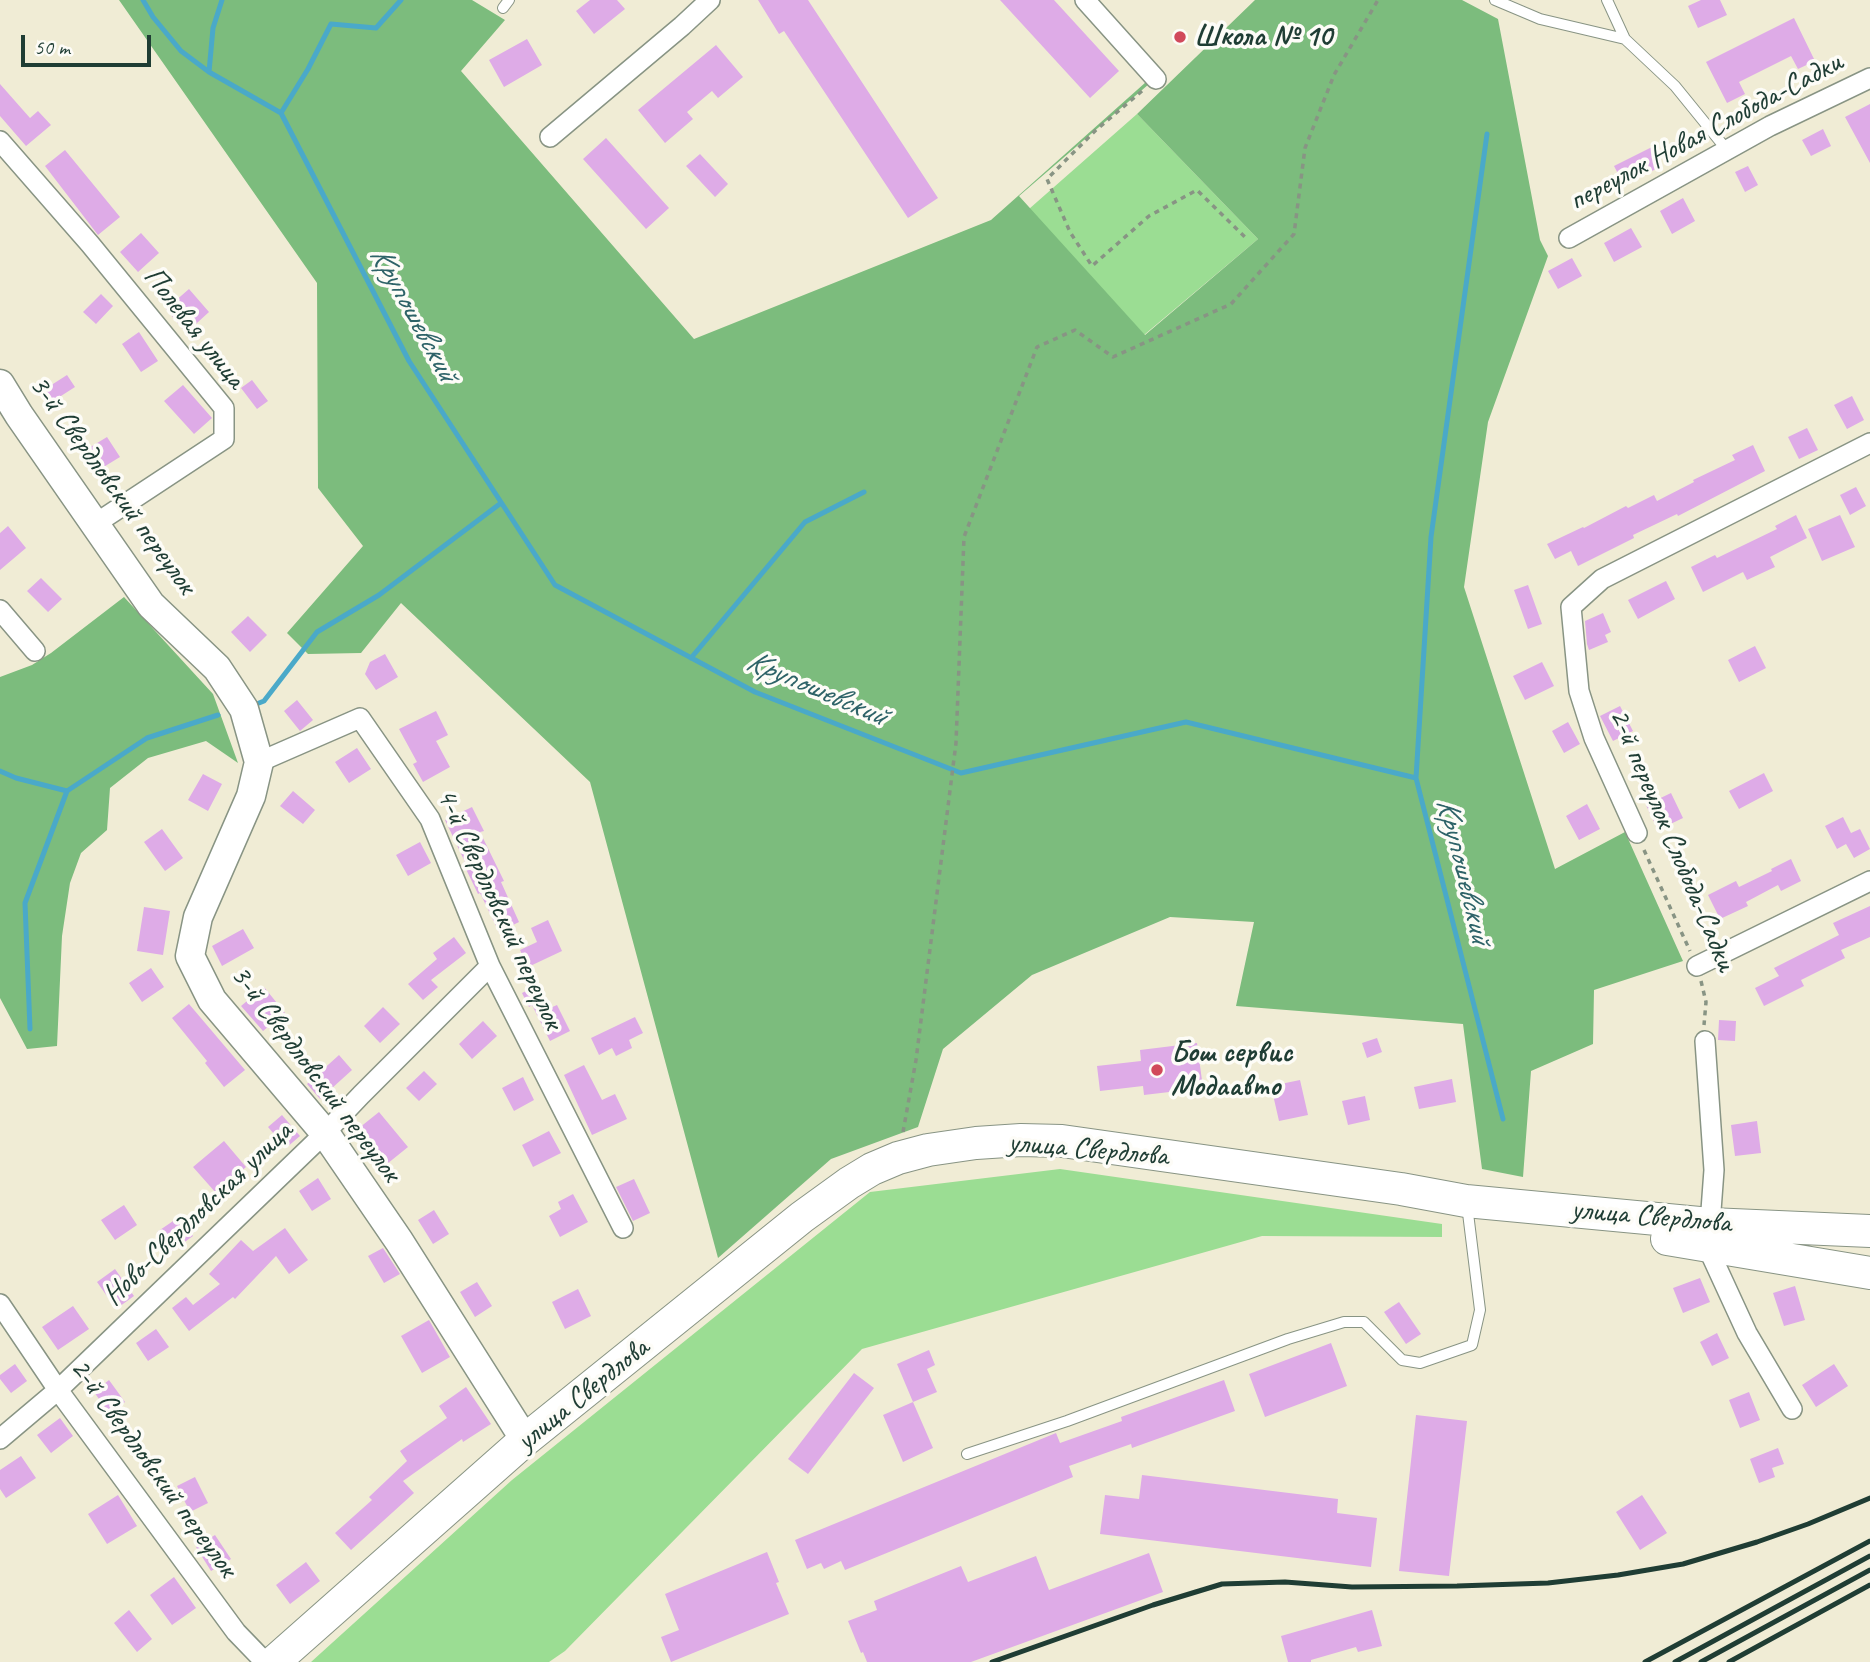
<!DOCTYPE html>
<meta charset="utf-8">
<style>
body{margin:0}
#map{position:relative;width:1870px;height:1662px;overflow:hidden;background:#f0ecd5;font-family:Caveat,sans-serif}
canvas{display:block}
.scale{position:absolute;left:21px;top:35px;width:130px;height:32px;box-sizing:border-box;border:4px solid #1f3d34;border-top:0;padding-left:9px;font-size:21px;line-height:24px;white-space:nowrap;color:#1f3d34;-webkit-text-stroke:5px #fdfcf7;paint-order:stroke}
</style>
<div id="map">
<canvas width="1870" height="1662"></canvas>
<div class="scale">50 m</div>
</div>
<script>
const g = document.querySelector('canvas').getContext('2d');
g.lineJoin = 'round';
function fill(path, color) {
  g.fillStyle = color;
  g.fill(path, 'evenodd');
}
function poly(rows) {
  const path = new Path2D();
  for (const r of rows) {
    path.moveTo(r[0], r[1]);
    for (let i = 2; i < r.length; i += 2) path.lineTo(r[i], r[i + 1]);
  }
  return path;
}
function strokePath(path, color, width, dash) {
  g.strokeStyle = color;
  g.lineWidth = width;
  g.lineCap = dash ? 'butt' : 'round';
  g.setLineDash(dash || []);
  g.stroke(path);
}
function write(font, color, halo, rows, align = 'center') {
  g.font = font + ' Caveat,sans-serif';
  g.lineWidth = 7;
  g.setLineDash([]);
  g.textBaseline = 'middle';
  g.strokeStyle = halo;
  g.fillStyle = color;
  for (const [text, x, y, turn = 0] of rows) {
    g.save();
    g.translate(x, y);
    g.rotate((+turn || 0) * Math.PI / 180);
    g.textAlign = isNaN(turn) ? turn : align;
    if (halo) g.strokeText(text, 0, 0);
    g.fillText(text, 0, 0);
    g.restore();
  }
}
const green = poly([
 [1137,114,1258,239,1144,335,1029,209],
 [1060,1169,1442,1224,1442,1237,1262,1236,862,1349,565,1651,549,1662,311,1662,512,1480,870,1192]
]);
const forest = poly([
 [119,0,472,0,505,20,461,71,694,339,991,220,1146,82,1149,84,1019,196,1145,335,1258,239,1137,114,1255,0,1462,0,1498,19,1540,240,1548,256,1488,422,1464,587,1555,869,1625,832,1683,961,1594,990,1593,1044,1531,1071,1523,1177,1482,1169,1463,1024,1236,1006,1254,922,1170,917,1032,975,943,1049,918,1127,831,1159,718,1258,590,782,401,603,361,653,308,654,287,633,363,546,318,488,317,283],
 [124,597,213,694,238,763,206,741,148,758,110,788,107,830,81,853,70,883,62,936,57,1046,27,1049,0,998,0,677,32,665,51,653]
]);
const stream = poly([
 [143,0,153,17,181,51,209,72],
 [222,0,213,28,209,72,281,113,409,361,555,585,755,692,961,773,1186,722,1416,778,1503,1119],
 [281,113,308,69,331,24,376,28,401,0],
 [691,658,805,522,864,492],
 [259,703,264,701,317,632,379,595,501,503],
 [0,771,16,778,67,791],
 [1416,778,1431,537,1487,134],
 [30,1029,25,903,67,791,147,738,218,715]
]);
const building = poly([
 [590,0,617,0,625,9,594,34,576,11],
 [758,0,808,0,938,198,908,218,784,31,779,34],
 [1000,0,1054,0,1119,71,1090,98],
 [1701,0,1720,0,1727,15,1698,28,1688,6],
 [1794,18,1815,61,1798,69,1791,56,1739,82,1745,94,1727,103,1706,62],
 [527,39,542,65,504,87,489,60],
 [716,45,743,77,718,98,712,91,687,112,693,119,665,143,638,110],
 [0,84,30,118,38,111,51,125,26,146,0,116],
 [1870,104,1870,163,1845,117],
 [1823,129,1831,146,1811,156,1802,140],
 [606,138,669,208,646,229,583,159],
 [1652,147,1662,166,1624,185,1614,166],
 [65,150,120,217,98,235,45,166],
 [700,154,728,184,715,197,686,166],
 [1748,166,1758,185,1745,192,1735,172],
 [1683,198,1695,221,1672,234,1660,211],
 [1631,228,1642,247,1614,262,1604,243],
 [141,233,159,253,138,272,120,252],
 [1572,258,1582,276,1558,289,1548,271],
 [189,289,209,312,186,333,166,309],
 [101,294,113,306,96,324,83,312],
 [139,332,158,361,141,372,122,344],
 [67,375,75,387,50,403,42,391],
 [252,380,268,401,257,409,241,388],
 [183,385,212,418,194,434,164,401],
 [1852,396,1864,420,1847,429,1834,405],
 [1807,428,1818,450,1799,459,1788,437],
 [107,437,120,457,97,471,84,451],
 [1753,445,1765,471,1678,516,1677,514,1633,535,1634,538,1578,566,1571,551,1555,559,1547,544,1583,527,1584,528,1626,506,1628,508,1654,495,1657,501,1694,482,1693,480,1735,460,1732,455],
 [1856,487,1866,506,1850,515,1840,495],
 [1796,515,1807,538,1770,557,1775,567,1747,580,1743,572,1703,592,1691,567,1715,555,1717,558,1777,529,1775,526],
 [1840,515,1855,547,1822,561,1808,529],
 [8,526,26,548,0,570,0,533],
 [41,578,62,599,48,612,27,591],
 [1666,581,1675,599,1638,619,1628,600],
 [1528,585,1542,624,1528,629,1514,590],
 [1603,613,1611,632,1605,635,1608,642,1589,650,1587,644,1585,621],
 [248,616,267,635,250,652,231,632],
 [1755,646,1766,668,1739,682,1728,660],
 [385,654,398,677,376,690,365,674,370,662],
 [1542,662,1554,686,1525,700,1513,676],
 [297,700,313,720,300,731,284,711],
 [1620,706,1633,731,1613,741,1600,716],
 [436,711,448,735,436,741,450,767,423,782,413,764,417,762,399,729],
 [1568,722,1580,744,1564,753,1552,731],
 [357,748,371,769,349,783,335,762],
 [1764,773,1773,791,1739,809,1729,791],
 [203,774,222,784,208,811,188,800],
 [293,791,315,810,303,824,280,806],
 [1671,793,1683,818,1658,830,1646,805],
 [1587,804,1600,829,1579,840,1566,816],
 [472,807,484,831,480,832,504,881,501,882,519,922,499,932,480,893,478,894,463,863,465,862,445,820],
 [1843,817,1851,833,1860,829,1870,849,1854,858,1846,844,1837,849,1825,826],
 [162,829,183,858,165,871,144,842],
 [420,842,431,863,408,876,396,855],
 [1791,859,1801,881,1781,891,1778,885,1746,902,1748,906,1720,919,1708,895,1736,881,1739,887,1772,871,1771,869],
 [1870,906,1870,937,1841,950,1845,958,1801,980,1804,986,1764,1006,1755,988,1779,976,1774,968,1839,935,1833,923],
 [144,907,170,911,163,955,137,951],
 [548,920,562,951,528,967,520,950,537,942,531,928],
 [243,929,254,948,222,966,212,946],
 [454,937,466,953,431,980,438,987,423,1000,408,984,437,959,433,953],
 [151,968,164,987,142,1002,129,983],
 [538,985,550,1008,557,1005,570,1031,550,1041,532,1005,529,1007,522,993],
 [264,987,285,1013,263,1031,241,1006],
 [189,1004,245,1070,224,1087,205,1063,207,1061,172,1018],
 [383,1007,400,1024,380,1043,364,1026],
 [635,1017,643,1033,629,1040,632,1048,616,1056,612,1048,599,1055,591,1038],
 [1719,1020,1736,1021,1735,1041,1718,1040],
 [483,1021,497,1036,472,1059,459,1044],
 [1377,1038,1382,1052,1367,1058,1362,1043],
 [1197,1043,1203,1088,1144,1095,1143,1086,1100,1091,1097,1066,1141,1061,1140,1050],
 [339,1055,352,1070,320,1099,307,1084],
 [584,1065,602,1100,615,1094,627,1119,592,1135,564,1075],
 [424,1071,437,1084,419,1101,406,1088],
 [523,1077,534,1100,514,1111,502,1088],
 [1452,1079,1456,1102,1419,1109,1414,1087],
 [1300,1080,1308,1115,1279,1121,1271,1086],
 [1365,1096,1370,1120,1348,1125,1342,1101],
 [379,1112,408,1147,382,1168,354,1132],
 [282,1115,300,1136,286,1148,268,1127],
 [1757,1121,1761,1153,1735,1156,1731,1125],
 [549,1131,561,1153,533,1167,522,1145],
 [224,1141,246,1167,216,1193,193,1167],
 [318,1178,331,1199,312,1211,299,1191],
 [634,1179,650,1213,633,1221,616,1187],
 [573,1194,588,1222,560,1237,549,1216,561,1209,558,1202],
 [124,1205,137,1225,115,1240,101,1220],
 [434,1210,449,1234,433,1244,418,1220],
 [179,1217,193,1236,172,1251,157,1232],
 [285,1228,308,1260,289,1274,276,1256,235,1299,233,1297,189,1331,172,1308,186,1297,193,1305,220,1284,209,1274,241,1240,253,1251],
 [383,1248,400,1274,384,1283,368,1256],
 [115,1269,134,1296,116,1309,97,1282],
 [1700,1278,1710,1302,1683,1313,1673,1288],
 [477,1282,492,1306,475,1317,460,1292],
 [1795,1286,1805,1320,1784,1326,1773,1293],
 [578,1289,591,1316,565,1329,552,1302],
 [1399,1302,1421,1334,1406,1344,1384,1312],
 [73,1306,89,1329,58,1350,42,1327],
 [429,1320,450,1357,422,1373,401,1336],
 [156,1329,169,1347,148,1361,136,1343],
 [1717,1333,1729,1358,1712,1366,1700,1342],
 [1331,1343,1347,1386,1265,1417,1249,1374],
 [929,1350,935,1365,927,1369,937,1392,913,1402,897,1364],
 [15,1364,27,1381,11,1393,0,1379,0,1375],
 [1834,1364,1848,1386,1816,1407,1802,1385],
 [854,1373,874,1388,808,1474,788,1459],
 [109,1380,125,1402,109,1413,94,1392],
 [1224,1380,1235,1411,1132,1448,1131,1444,1069,1466,1073,1477,845,1570,841,1561,824,1569,821,1563,807,1569,795,1540,1056,1433,1060,1443,1122,1421,1121,1417],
 [466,1387,491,1424,463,1442,462,1439,403,1481,414,1493,351,1550,335,1533,372,1500,369,1497,407,1461,400,1451,447,1418,439,1406],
 [1749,1392,1760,1420,1740,1428,1729,1400],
 [913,1402,933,1448,903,1462,883,1415],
 [1416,1415,1467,1421,1449,1576,1399,1571],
 [60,1418,73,1436,51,1453,37,1435],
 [1778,1448,1784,1464,1772,1468,1775,1477,1759,1483,1750,1459],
 [21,1456,36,1478,6,1498,0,1489,0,1470],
 [1142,1475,1338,1499,1337,1513,1377,1518,1371,1567,1100,1534,1105,1495,1139,1499],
 [195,1477,208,1503,190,1512,177,1486],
 [118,1495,137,1526,107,1544,88,1514],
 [1642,1495,1667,1533,1640,1550,1616,1512],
 [215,1535,231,1559,211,1571,196,1547],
 [767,1552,779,1582,776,1583,789,1614,671,1662,661,1637,679,1630,665,1594],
 [1149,1553,1163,1592,971,1662,867,1662,863,1652,861,1653,848,1621,877,1610,874,1601,961,1566,968,1582,1036,1556,1049,1590],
 [306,1562,320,1581,290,1604,276,1585],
 [174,1577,196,1608,172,1625,150,1595],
 [129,1610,152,1639,137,1652,114,1623],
 [1372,1610,1382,1646,1358,1652,1356,1647,1311,1660,1311,1662,1288,1662,1281,1636]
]);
const path = poly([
 [1142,91,1096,130,1047,179,1070,232,1092,266,1149,216,1197,190,1245,237],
 [1644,850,1690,951],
 [1701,981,1706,1002,1704,1025],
 [903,1132,916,1060,956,743,964,537,1037,347,1075,330,1113,357,1231,304,1294,234,1305,148,1334,75,1378,0]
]);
const service = poly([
 [1495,0,1540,19,1625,39,1675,86,1727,150],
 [1607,0,1625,39],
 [503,8,509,0],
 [967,1454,1067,1421,1288,1339,1344,1322,1364,1322,1402,1360,1420,1363,1472,1345,1480,1310,1467,1205]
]);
const minor = poly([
 [1085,0,1156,79],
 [550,137,682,26,710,0],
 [0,141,90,244,224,408,224,439,95,524],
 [1569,238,1770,126,1870,78],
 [0,610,35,651],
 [259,762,360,718,430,819,490,966,623,1228],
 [1637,833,1594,738,1579,691,1571,607,1602,579,1870,443],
 [1697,966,1870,881],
 [1705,1041,1714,1170,1710,1224],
 [1712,1246,1712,1257,1747,1333,1792,1409],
 [0,1304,58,1390,236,1632,265,1662],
 [0,1439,58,1390,325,1133,361,1095,490,966]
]);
const secondary = poly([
 [0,384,19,415,151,605,217,668,244,709,259,762,251,796,198,917,190,956,212,1000,325,1133,399,1241,525,1440]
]);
const primary = poly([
 [1667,1239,1870,1273],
 [274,1662,525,1440,802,1217,849,1183,872,1169,898,1158,928,1150,976,1143,1021,1140,1062,1141,1401,1189,1466,1201,1710,1224,1870,1231]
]);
const rail = poly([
 [992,1662,1153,1605,1222,1584,1285,1582,1352,1587,1457,1586,1548,1583,1618,1575,1683,1564,1757,1542,1808,1524,1870,1498],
 [1645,1662,1870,1541],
 [1675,1662,1870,1556],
 [1701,1662,1870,1570],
 [1729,1662,1870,1585]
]);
const markers = [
 [1180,37,7,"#d1495b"],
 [1157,1070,7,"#d1495b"]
];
const poiNames = [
 ["Школа № 10",1194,37],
 ["Бош сервис",1171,1053],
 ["Модаавто",1171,1087]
];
const streetNames = [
 ["переулок Новая Слобода-Садки",1706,132,-28],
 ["Полевая улица",194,328,52],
 ["3-й Свердловский переулок",112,485,54],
 ["2-й переулок Слобода-Садки",1672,840,67],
 ["4-й Свердловский переулок",499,909,65],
 ["3-й Свердловский переулок",315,1074,53],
 ["улица Свердлова",1088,1150,5],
 ["Ново-Свердловская улица",198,1214,-44],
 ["улица Свердлова",1651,1217,5],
 ["улица Свердлова",583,1395,-39],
 ["2-й Свердловский переулок",153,1468,54]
];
const waterNames = [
 ["Крупошевский",413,314,61],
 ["Крупошевский",816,689,23],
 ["Крупошевский",1463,871,76]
];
fill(green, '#9bdd93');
fill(forest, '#7cbc7d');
strokePath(stream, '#4aa9c9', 5);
fill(building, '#deabe7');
strokePath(service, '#889484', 12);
strokePath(minor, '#889484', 22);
strokePath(secondary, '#889484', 31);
strokePath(primary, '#889484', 34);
strokePath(path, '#889484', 3.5, [5, 5]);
strokePath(service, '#fff', 10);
strokePath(minor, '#fff', 19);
strokePath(secondary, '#fff', 28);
strokePath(primary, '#fff', 32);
strokePath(rail, '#1f3d34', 5);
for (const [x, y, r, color] of markers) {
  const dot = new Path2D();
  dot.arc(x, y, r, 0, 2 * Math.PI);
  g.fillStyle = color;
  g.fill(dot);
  strokePath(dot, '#fdfcf7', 2.5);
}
write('bold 30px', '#1f3d34', '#fdfcf7', poiNames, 'left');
write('30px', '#1f3d34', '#fdfcf7', streetNames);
write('italic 32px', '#2e6368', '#fdfcf7', waterNames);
</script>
